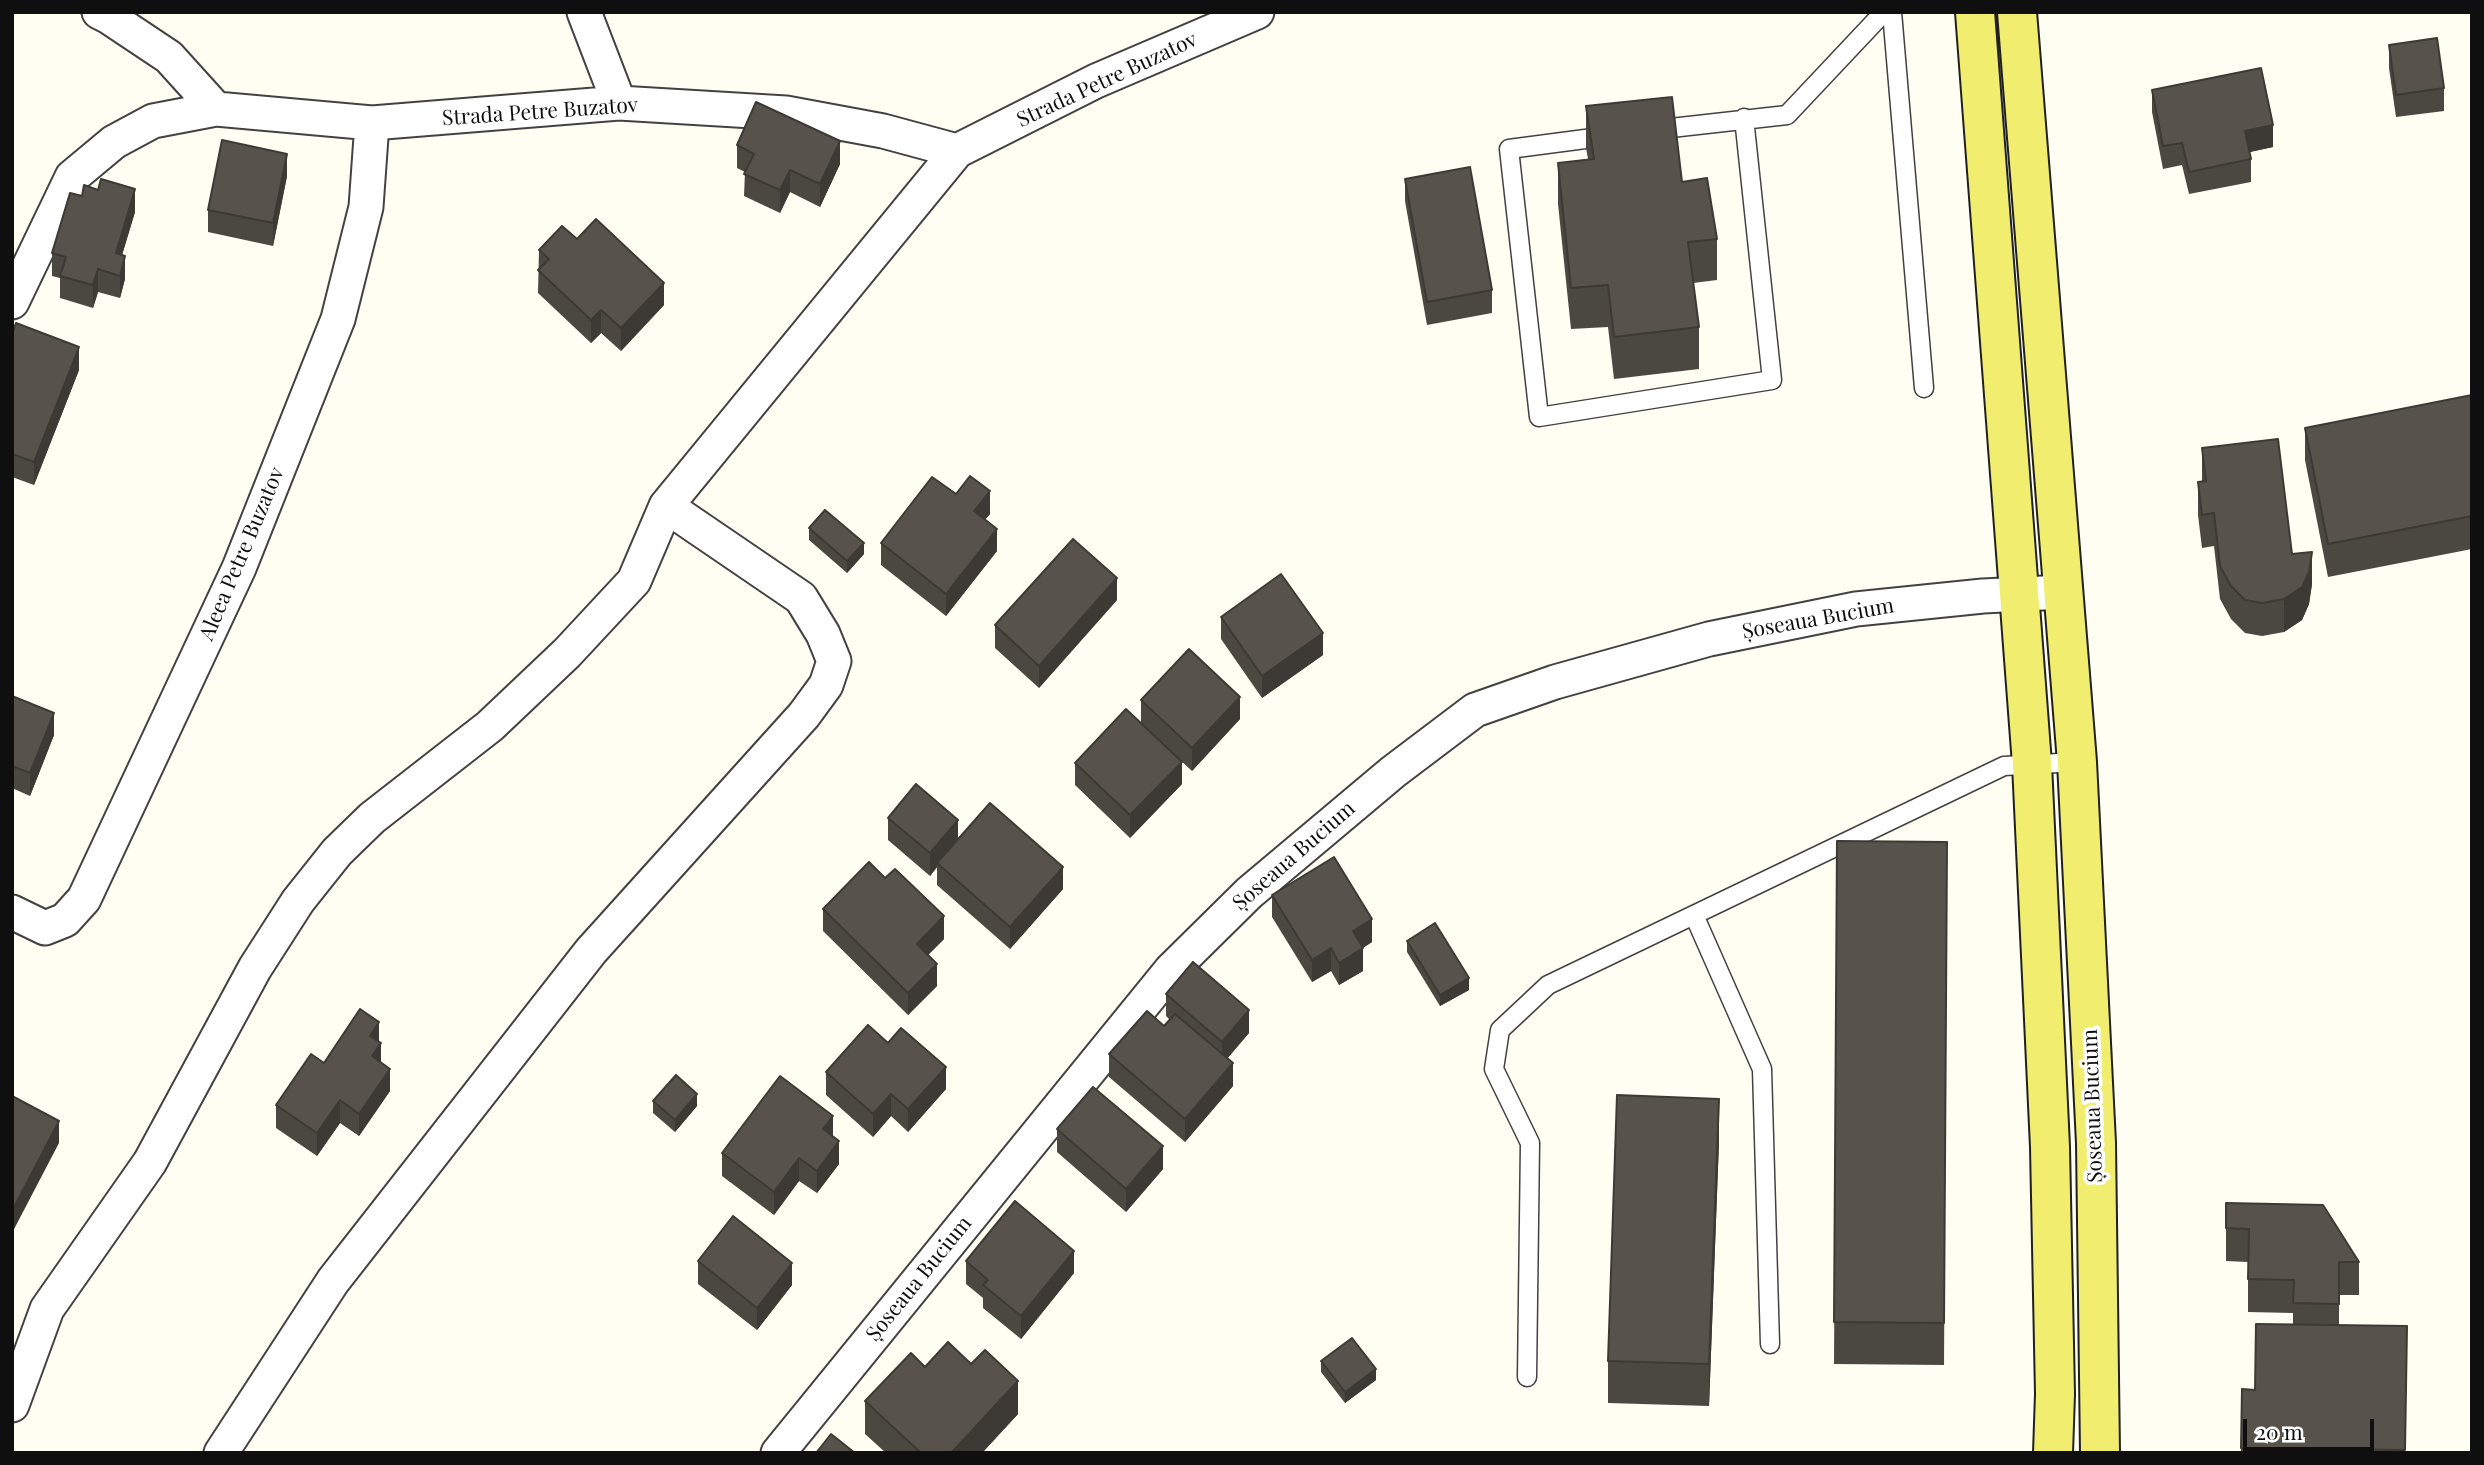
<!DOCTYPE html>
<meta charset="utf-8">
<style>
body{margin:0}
#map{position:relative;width:2484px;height:1465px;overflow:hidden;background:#fefef2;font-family:"Playfair Display",serif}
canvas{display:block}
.frame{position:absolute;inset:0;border:14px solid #0f0f0f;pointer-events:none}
.scale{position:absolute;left:2243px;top:1419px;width:131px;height:32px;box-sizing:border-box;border:4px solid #0f0f0f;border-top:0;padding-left:9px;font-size:21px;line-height:24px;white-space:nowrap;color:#0f0f0f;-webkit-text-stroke:5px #fff;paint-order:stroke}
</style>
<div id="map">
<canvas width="2484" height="1465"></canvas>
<div class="frame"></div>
<div class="scale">20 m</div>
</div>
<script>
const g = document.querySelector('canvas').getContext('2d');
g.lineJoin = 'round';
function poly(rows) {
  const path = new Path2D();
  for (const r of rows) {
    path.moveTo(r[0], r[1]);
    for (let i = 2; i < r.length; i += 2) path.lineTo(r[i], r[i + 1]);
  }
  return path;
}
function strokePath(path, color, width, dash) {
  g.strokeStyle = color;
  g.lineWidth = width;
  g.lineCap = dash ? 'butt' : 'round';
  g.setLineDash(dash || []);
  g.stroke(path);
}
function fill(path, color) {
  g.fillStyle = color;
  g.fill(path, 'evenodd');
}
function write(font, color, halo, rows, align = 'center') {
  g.font = font + ' "Playfair Display",serif';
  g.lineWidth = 7;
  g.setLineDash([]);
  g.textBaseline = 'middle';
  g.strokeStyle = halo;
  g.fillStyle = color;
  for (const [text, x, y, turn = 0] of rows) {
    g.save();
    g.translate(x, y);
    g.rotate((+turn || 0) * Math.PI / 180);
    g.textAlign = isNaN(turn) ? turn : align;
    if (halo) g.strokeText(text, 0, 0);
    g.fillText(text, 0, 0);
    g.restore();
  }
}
const service = poly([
 [1892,12,1924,388],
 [1653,130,1787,115,1884,12],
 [1608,136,1509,149,1539,417,1772,380,1744,118],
 [1694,915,1762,1069,1770,1344],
 [1527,1377,1530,1143,1494,1069,1500,1030,1548,985,2004,766,2077,762]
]);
const minor = poly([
 [99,12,109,17,169,57,216,109],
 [584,12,619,103],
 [12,302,72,177,114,142,153,121,216,109,372,123,619,103,786,113,883,131,957,151,1096,81,1257,12],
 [12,912,45,928,65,920,84,899,239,568,338,319,366,207,372,123],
 [12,1405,47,1309,150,1162,255,968,298,901,337,852,372,818,490,726,567,653,634,581,666,506,957,151],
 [221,1453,333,1281,591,951,804,715,826,685,834,661,823,634,801,598,666,506],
 [778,1453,1171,970,1249,893,1393,772,1475,710,1555,682,1709,639,1856,609,1983,596,2063,592]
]);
const primary = poly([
 [1975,12,2032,764,2050,1147,2055,1394,2053,1453],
 [2017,12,2077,762,2096,1143,2100,1453]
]);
const wall = poly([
 [2389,45,2444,88,2444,111,2396,117,2389,68],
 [2152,90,2273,147,2250,152,2251,159,2251,182,2189,194,2182,165,2163,169,2152,112],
 [1586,106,1682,182,1717,239,1717,280,1693,283,1699,327,1699,369,1614,379,1608,327,1571,329,1558,204,1558,163,1588,159,1586,148],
 [737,145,840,164,820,207,790,192,780,213,744,196,745,172,737,168],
 [287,176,273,246,208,232,208,210],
 [1405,179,1492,290,1492,313,1427,325,1405,201],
 [135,212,122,255,125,279,120,298,98,292,93,308,60,298,60,278,52,276,52,253],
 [577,239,664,305,621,351,601,333,591,343,538,293,539,250],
 [12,334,79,370,34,485,12,477],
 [2472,395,2472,549,2328,577,2305,460,2305,428],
 [2202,448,2292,554,2312,584,2309,604,2302,620,2284,632,2262,636,2245,633,2231,619,2220,599,2214,546,2202,548,2198,515,2198,482,2202,482],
 [956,494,990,514,985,519,997,551,946,616,881,565,881,543],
 [809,528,864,554,847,573,809,540],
 [1117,600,1039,688,995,648,995,625],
 [1221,617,1323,655,1262,698,1221,639],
 [12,696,54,735,30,796,12,788],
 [1141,700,1240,719,1192,771,1148,730,1182,784,1130,838,1075,785,1075,763,1141,723],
 [888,818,958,839,1063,889,1010,949,937,885,937,867,930,876,888,840],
 [1837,841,1947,842,1944,1365,1834,1364],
 [1272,895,1372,942,1363,948,1363,971,1339,985,1331,971,1312,982,1272,917],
 [823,909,944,939,928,955,937,986,908,1015,823,931],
 [1407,941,1469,990,1440,1006,1407,952],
 [1166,994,1249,1033,1227,1059,1233,1086,1185,1142,1109,1077,1109,1054,1164,1026,1170,1020,1166,1016],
 [379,1043,381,1062,390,1091,359,1136,340,1123,317,1156,276,1128,276,1105,324,1063],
 [888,1043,946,1089,908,1132,891,1116,873,1137,826,1095,826,1072],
 [653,1101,697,1106,675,1132,653,1113],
 [1057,1129,1163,1169,1126,1212,1057,1152],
 [833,1137,839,1164,817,1193,799,1181,774,1215,722,1176,722,1153],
 [1719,1141,1709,1406,1608,1403,1608,1361],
 [2226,1203,2359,1262,2359,1295,2339,1295,2339,1325,2407,1326,2405,1453,2241,1453,2242,1389,2255,1390,2293,1324,2293,1313,2248,1312,2248,1262,2226,1261],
 [698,1261,792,1285,757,1330,698,1284],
 [966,1261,1074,1273,1021,1339,983,1308,983,1298,966,1284],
 [1321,1361,1376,1380,1345,1403,1321,1372],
 [925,1367,1018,1414,982,1453,886,1453,865,1434,865,1401]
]);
const shadedWall = poly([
 [2273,125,2273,147,2245,153,2245,131],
 [840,141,840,164,820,207,820,184],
 [287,154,287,176,273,246,273,223],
 [790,170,790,192,780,213,780,190],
 [135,189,135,212,116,275,116,253],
 [125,256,125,279,120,298,120,276],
 [98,269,98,292,93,308,93,285],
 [664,283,664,305,621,351,621,328],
 [601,310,601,333,591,343,591,320],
 [79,347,79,370,34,485,34,462],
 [990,491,990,514,974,533,974,511],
 [997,529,997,551,946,616,946,594],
 [864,543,864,554,847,573,847,561],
 [2312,552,2312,584,2309,604,2302,620,2284,632,2284,599],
 [1117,578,1117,600,1039,688,1039,666],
 [1323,633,1323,655,1262,698,1262,676],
 [1240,697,1240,719,1192,771,1192,748],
 [54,713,54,735,30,796,30,773],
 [1182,762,1182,784,1130,838,1130,815],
 [958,820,958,843,937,863,937,867,930,876,930,853],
 [1063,867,1063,889,1010,949,1010,927],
 [944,916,944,939,917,966,917,944],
 [1372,919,1372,942,1353,954,1353,931],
 [1331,948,1331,971,1312,982,1312,960],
 [1363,948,1363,971,1339,985,1339,963],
 [937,964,937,986,908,1015,908,993],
 [1469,978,1469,990,1440,1006,1440,995],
 [1249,1010,1249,1033,1222,1064,1222,1042],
 [379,1022,379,1045,370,1036],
 [381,1043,381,1066,372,1056],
 [1233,1063,1233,1086,1185,1142,1185,1119],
 [946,1067,946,1089,908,1132,908,1109],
 [390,1069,390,1091,359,1136,359,1114],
 [697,1094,697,1106,675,1132,675,1120],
 [891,1094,891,1116,873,1137,873,1114],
 [1719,1099,1719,1141,1709,1406,1709,1364],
 [340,1100,340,1123,317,1156,317,1133],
 [833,1116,833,1139,823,1129],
 [59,1121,59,1143,12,1233,12,1211],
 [839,1141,839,1164,817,1193,817,1171],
 [1163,1146,1163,1169,1126,1212,1126,1189],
 [799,1158,799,1181,774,1215,774,1192],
 [1074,1251,1074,1273,1021,1339,1021,1316],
 [792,1263,792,1285,757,1330,757,1308],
 [1376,1369,1376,1380,1345,1403,1345,1392],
 [1018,1381,1018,1414,982,1453,951,1453]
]);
const building = poly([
 [2437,38,2444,88,2396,95,2389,45,2437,38],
 [2261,68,2273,125,2245,131,2251,159,2189,172,2182,143,2163,146,2152,90,2261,68],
 [1672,97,1682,182,1707,178,1717,239,1688,242,1699,327,1614,337,1608,285,1571,288,1558,163,1594,159,1586,106,1672,97],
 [756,102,840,141,820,184,790,170,780,190,744,174,754,154,737,145,756,102],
 [222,140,287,154,273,223,208,210,222,140],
 [1470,167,1492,290,1427,302,1405,179,1470,167],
 [101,179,135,189,116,253,125,256,120,276,98,269,93,285,60,276,66,257,52,253,70,193,82,196,84,185,98,190,101,179],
 [596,219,664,283,621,328,601,310,591,320,538,270,549,259,539,250,562,226,577,239,596,219],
 [16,323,79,347,34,462,12,454,12,334,16,323],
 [2472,395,2472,516,2328,544,2305,428,2472,395],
 [2278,439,2292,554,2312,552,2309,572,2302,587,2284,599,2262,603,2245,600,2231,586,2220,566,2214,513,2202,515,2198,482,2206,481,2202,448,2278,439],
 [970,476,990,491,974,511,997,529,946,594,881,543,932,477,956,494,970,476],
 [825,510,864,543,847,561,809,528,825,510],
 [1073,539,1117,578,1039,666,995,625,1073,539],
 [1281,574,1323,633,1262,676,1221,617,1281,574],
 [1189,649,1240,697,1192,748,1141,700,1189,649],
 [12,696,54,713,30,773,12,766,12,696],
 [1126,709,1182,762,1130,815,1075,763,1126,709],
 [916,784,958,820,930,853,888,818,916,784],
 [990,803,1063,867,1010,927,937,863,990,803],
 [1837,841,1947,842,1944,1323,1834,1322,1837,841],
 [1334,857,1372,919,1353,931,1363,948,1339,963,1331,948,1312,960,1272,895,1334,857],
 [869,862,885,878,895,869,944,916,917,944,937,964,908,993,823,909,869,862],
 [1435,923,1469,978,1440,995,1407,941,1435,923],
 [1193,962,1249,1010,1222,1042,1166,994,1193,962],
 [360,1009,379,1022,370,1036,381,1043,372,1056,390,1069,359,1114,340,1100,317,1133,276,1105,311,1054,324,1063,360,1009],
 [1147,1011,1164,1026,1175,1014,1233,1063,1185,1119,1109,1054,1147,1011],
 [868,1025,888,1043,901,1028,946,1067,908,1109,891,1094,873,1114,826,1072,868,1025],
 [676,1075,697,1094,675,1120,653,1101,676,1075],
 [780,1076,833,1116,823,1129,839,1141,817,1171,799,1158,774,1192,722,1153,780,1076],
 [1093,1087,1163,1146,1126,1189,1057,1129,1093,1087],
 [1617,1095,1719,1099,1709,1364,1608,1361,1617,1095],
 [12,1096,59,1121,12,1211,12,1096],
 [1015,1201,1074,1251,1021,1316,983,1285,988,1280,966,1261,1015,1201],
 [2226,1203,2323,1205,2359,1262,2339,1262,2339,1304,2293,1303,2294,1280,2248,1279,2249,1229,2226,1228,2226,1203],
 [733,1216,792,1263,757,1308,698,1261,733,1216],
 [2256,1324,2407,1326,2405,1450,2241,1448,2242,1389,2255,1390,2256,1324],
 [1352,1338,1376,1369,1345,1392,1321,1361,1352,1338],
 [948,1342,971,1364,985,1350,1018,1381,951,1453,921,1453,865,1401,911,1353,925,1367,948,1342],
 [831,1434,855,1453,816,1453,831,1434]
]);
const streetNames = [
 ["Strada Petre Buzatov",1107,80,-25],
 ["Strada Petre Buzatov",540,112,-4],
 ["Aleea Petre Buzatov",242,554,-67],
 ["Șoseaua Bucium",1818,619,-10],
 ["Șoseaua Bucium",1294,856,-41],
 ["Șoseaua Bucium",2093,1106,-92],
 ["Șoseaua Bucium",919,1279,-51]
];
strokePath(service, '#424242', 21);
strokePath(minor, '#424242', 37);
strokePath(primary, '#202020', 42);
strokePath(service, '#fff', 18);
strokePath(minor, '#fff', 33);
strokePath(primary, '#f1ed6f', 38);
fill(wall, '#4b4741');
fill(shadedWall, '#3d3a35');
fill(building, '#57534c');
strokePath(building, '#3d3a35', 2);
write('21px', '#0f0f0f', '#fff', streetNames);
</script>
